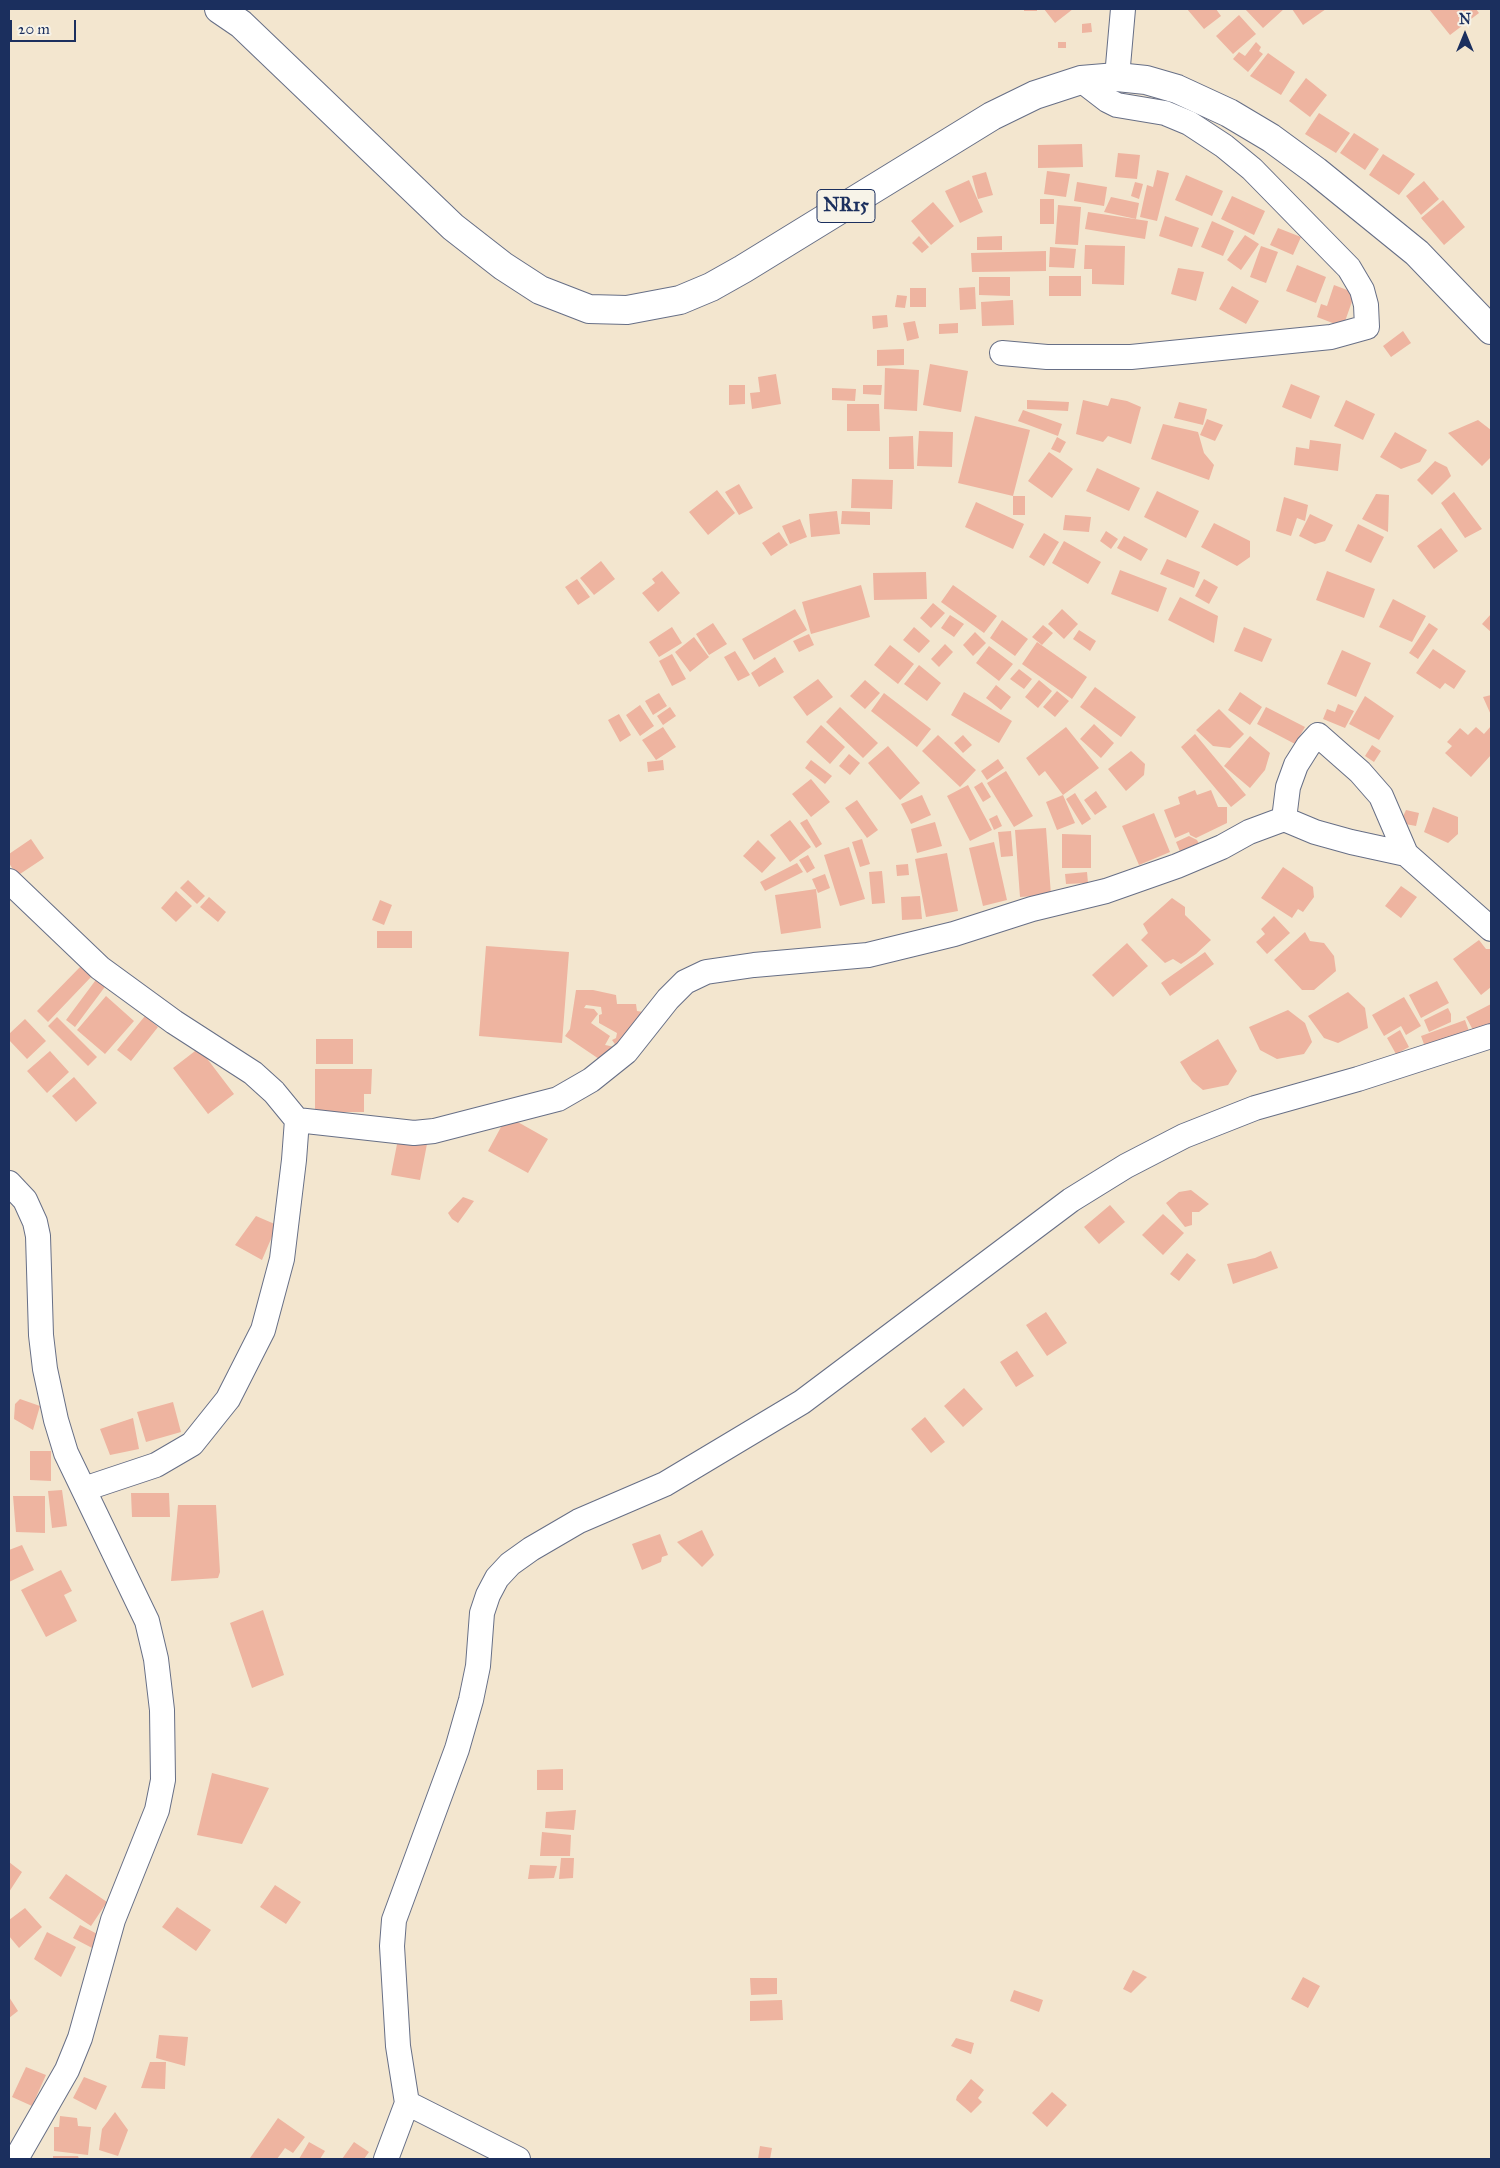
<!DOCTYPE html>
<style>
body{margin:0}
#map{position:relative;width:1500px;height:2168px;overflow:hidden;background:#f3e6cf;font-family:"IM FELL Great Primer",serif}
canvas{display:block}
.frame{position:absolute;inset:0;border:10px solid #1b2f5e;pointer-events:none}
.north{position:absolute;left:1440px;top:10px;width:50px;height:50px;-webkit-text-stroke:4px #f7f3e8;paint-order:stroke;rotate:0deg;font-size:14px;font-weight:700;line-height:20px;text-align:center;color:#1b2f5e}
.north::after{content:'';display:block;margin:auto;width:18px;height:22px;background:#1b2f5e;clip-path:polygon(50% 0,100% 100%,50% 72%,0 100%)}
.scale{position:absolute;left:10px;top:20px;width:66px;height:22px;box-sizing:border-box;border:2px solid #1b2f5e;border-top:0;padding-left:6px;font-size:15px;line-height:18px;white-space:nowrap;color:#1b2f5e;-webkit-text-stroke:4px #f7f3e8;paint-order:stroke}
</style>
<div id="map">
<canvas width="1500" height="2168"></canvas>
<div class="frame"></div>
<div class="north">N</div>
<div class="scale">20 m</div>
</div>
<script>
const g = document.querySelector('canvas').getContext('2d');
g.lineJoin = 'round';
function fill(path, color) {
  g.fillStyle = color;
  g.fill(path, 'evenodd');
}
function poly(rows) {
  const path = new Path2D();
  for (const r of rows) {
    path.moveTo(r[0], r[1]);
    for (let i = 2; i < r.length; i += 2) path.lineTo(r[i], r[i + 1]);
  }
  return path;
}
function strokePath(path, color, width, dash) {
  g.strokeStyle = color;
  g.lineWidth = width;
  g.lineCap = dash ? 'butt' : 'round';
  g.setLineDash(dash || []);
  g.stroke(path);
}
function write(font, color, halo, rows, align = 'center') {
  g.font = font + ' "IM FELL Great Primer",serif';
  g.lineWidth = 4;
  g.setLineDash([]);
  g.textBaseline = 'middle';
  g.strokeStyle = halo;
  g.fillStyle = color;
  for (const [text, x, y, turn = 0] of rows) {
    g.save();
    g.translate(x, y);
    g.rotate((+turn || 0) * Math.PI / 180);
    g.textAlign = isNaN(turn) ? turn : align;
    if (halo) g.strokeText(text, 0, 0);
    g.fillText(text, 0, 0);
    g.restore();
  }
}
const building = poly([
 [1024,9,1037,9,1037,11,1024,11],
 [1044,9,1073,9,1055,23],
 [1187,9,1216,9,1221,16,1204,29],
 [1245,9,1284,9,1263,28],
 [1292,9,1326,9,1303,25],
 [1429,9,1476,9,1479,13,1450,35],
 [1239,15,1256,34,1233,54,1216,36],
 [1091,23,1092,32,1082,33,1082,24],
 [1058,42,1066,42,1066,48,1058,48],
 [1256,42,1261,47,1259,51,1263,54,1248,72,1233,59,1239,52,1245,56],
 [1268,53,1295,72,1281,95,1250,76],
 [1306,78,1327,95,1310,117,1289,101],
 [1319,113,1350,133,1336,153,1305,134],
 [1354,133,1379,149,1365,170,1340,153],
 [1082,144,1083,167,1038,168,1038,145],
 [1118,153,1140,155,1137,179,1115,177],
 [1383,154,1415,174,1399,195,1369,175],
 [1157,170,1169,173,1157,221,1140,217,1147,185,1153,187],
 [1047,171,1070,174,1066,197,1044,194],
 [986,172,993,195,978,199,972,176],
 [1186,175,1223,191,1212,216,1175,200],
 [969,180,983,212,960,223,945,191],
 [1424,181,1439,199,1421,215,1406,196],
 [1077,182,1107,187,1104,206,1074,201],
 [1135,182,1143,184,1139,199,1131,196],
 [1232,196,1265,211,1254,235,1221,219],
 [1111,197,1139,203,1136,219,1104,212],
 [1040,199,1054,199,1054,224,1040,224],
 [1443,200,1465,227,1444,245,1421,218],
 [933,202,954,226,931,245,911,221],
 [1058,205,1081,207,1078,245,1055,244],
 [1088,212,1148,221,1145,239,1085,229],
 [1165,216,1199,228,1192,247,1159,236],
 [1212,221,1234,231,1223,256,1201,247],
 [1278,228,1301,237,1293,255,1270,245],
 [1245,235,1259,244,1241,270,1227,260],
 [919,236,929,247,922,253,912,243],
 [1002,236,1002,250,977,250,977,237],
 [1085,245,1125,246,1124,285,1092,284,1092,269,1084,269],
 [1261,246,1278,252,1266,283,1250,277],
 [1050,247,1076,249,1074,268,1049,267],
 [1046,251,1046,271,972,272,971,253],
 [1297,265,1326,277,1316,303,1286,291],
 [1178,268,1204,272,1196,301,1171,294],
 [1049,276,1081,276,1081,296,1049,296],
 [979,277,1010,277,1010,296,979,295],
 [1334,285,1355,293,1343,327,1317,317,1321,304,1327,306],
 [1232,286,1259,301,1246,324,1219,309],
 [975,287,976,309,960,310,959,288],
 [910,288,926,288,926,307,910,307],
 [897,295,907,296,905,308,895,307],
 [1013,300,1014,325,982,326,981,302],
 [887,315,888,327,873,329,872,316],
 [915,321,919,338,907,341,903,323],
 [958,323,958,333,939,334,939,324],
 [1403,331,1411,343,1391,357,1383,346],
 [904,349,904,365,877,366,877,350],
 [930,364,968,371,961,412,923,405],
 [885,368,919,370,917,411,884,409],
 [776,374,781,404,752,409,750,393,760,392,758,377],
 [1291,384,1320,396,1311,419,1282,407],
 [729,385,745,385,745,404,729,405],
 [863,385,882,385,881,395,863,394],
 [832,388,856,389,855,401,832,400],
 [1111,398,1127,401,1141,407,1131,444,1108,436,1103,442,1076,434,1083,400,1108,406],
 [1027,400,1069,402,1068,411,1027,409],
 [1346,400,1375,414,1363,440,1334,426],
 [1179,402,1207,409,1203,425,1174,418],
 [847,404,879,404,880,431,847,431],
 [1023,410,1062,424,1058,436,1018,421],
 [975,416,1030,430,1013,496,1025,496,1025,515,1013,515,1013,496,958,483],
 [1207,419,1223,425,1215,441,1200,435],
 [1478,420,1491,430,1491,457,1482,466,1448,433],
 [1163,424,1198,432,1204,453,1214,465,1209,480,1151,459],
 [919,431,953,432,952,467,917,466],
 [1395,432,1427,450,1420,462,1401,469,1380,457],
 [913,436,914,469,889,469,889,437],
 [1057,437,1066,442,1060,453,1051,449],
 [1310,440,1341,444,1338,471,1294,465,1296,447,1309,449],
 [1049,452,1073,469,1052,498,1028,481],
 [1435,461,1447,467,1451,476,1432,495,1417,480],
 [1097,468,1140,488,1129,511,1086,491],
 [852,479,893,480,892,509,851,508],
 [739,484,753,508,739,515,725,492],
 [717,490,735,513,708,535,689,512],
 [1157,491,1199,511,1186,538,1144,517],
 [1454,492,1482,529,1465,538,1441,503],
 [1376,494,1389,495,1388,532,1362,519],
 [1284,497,1308,505,1305,521,1297,518,1291,536,1276,531],
 [976,502,1024,524,1013,549,965,527],
 [837,511,840,534,811,537,809,514],
 [842,511,870,512,870,525,841,524],
 [1310,514,1333,525,1325,541,1315,544,1299,536],
 [1065,515,1091,517,1089,532,1063,530],
 [800,519,807,537,790,544,782,526],
 [1214,523,1250,541,1250,557,1237,566,1201,547],
 [1358,524,1384,537,1371,563,1345,551],
 [1441,528,1458,551,1434,569,1417,546],
 [1106,531,1118,539,1111,549,1100,541],
 [779,532,788,545,771,556,762,543],
 [1044,533,1059,542,1044,566,1029,557],
 [1124,536,1148,549,1141,561,1117,548],
 [1064,541,1101,562,1088,584,1052,563],
 [1167,559,1200,572,1194,588,1160,574],
 [601,561,615,579,594,595,580,578],
 [1120,570,1167,588,1158,612,1111,594],
 [662,571,680,593,658,612,642,593,655,583,652,579],
 [1327,571,1375,589,1364,618,1316,600],
 [926,572,927,599,874,600,873,573],
 [577,579,590,597,578,605,565,587],
 [1204,579,1218,587,1209,604,1195,596],
 [861,585,870,617,811,634,802,602],
 [953,585,997,616,984,633,941,602],
 [1180,597,1218,616,1214,643,1168,620],
 [1393,599,1426,616,1412,642,1379,627],
 [933,603,945,613,931,628,920,618],
 [795,609,807,630,754,660,742,639],
 [1062,609,1078,624,1064,639,1048,624],
 [1491,614,1491,632,1482,624],
 [950,615,964,624,954,637,941,628],
 [1002,620,1028,639,1015,656,990,638],
 [713,623,727,644,709,655,696,634],
 [1429,623,1438,629,1418,659,1409,653],
 [1043,625,1053,633,1042,645,1032,637],
 [672,627,682,643,659,657,649,642],
 [914,627,930,641,919,653,903,640],
 [1244,627,1272,639,1262,662,1234,651],
 [1079,630,1096,641,1090,651,1073,639],
 [975,632,986,643,973,656,963,645],
 [809,634,814,645,799,652,793,641],
 [694,637,709,657,690,672,675,652],
 [1037,642,1087,677,1072,699,1022,664],
 [945,644,953,652,939,667,931,659],
 [890,645,914,664,898,684,874,665],
 [989,646,1013,664,999,681,976,663],
 [1433,649,1466,671,1454,689,1445,683,1440,689,1416,673],
 [1342,650,1371,663,1356,697,1327,684],
 [735,651,750,675,738,681,724,657],
 [672,654,686,679,672,686,659,661],
 [775,657,784,672,759,687,751,673],
 [919,665,941,683,927,701,904,684],
 [1019,669,1032,679,1024,689,1010,679],
 [818,679,833,697,807,716,793,697],
 [865,680,880,693,865,709,850,696],
 [1039,680,1052,691,1038,708,1025,697],
 [996,685,1011,697,1001,710,986,698],
 [1095,687,1136,717,1121,737,1080,707],
 [1057,691,1069,701,1055,717,1043,707],
 [964,692,1012,721,999,743,951,715],
 [1240,692,1262,707,1250,725,1228,710],
 [659,693,667,706,653,715,645,701],
 [884,693,931,729,917,747,871,711],
 [1491,695,1491,715,1483,697],
 [1365,696,1394,716,1379,740,1349,724],
 [1338,704,1354,711,1345,728,1323,719,1327,709,1335,712],
 [640,705,654,726,640,736,626,715],
 [670,707,676,716,663,725,657,716],
 [840,707,878,743,863,758,826,722],
 [1266,707,1305,727,1295,744,1257,724],
 [1219,709,1244,734,1230,748,1213,746,1196,730],
 [619,714,631,735,620,742,608,720],
 [1094,724,1114,743,1101,758,1080,739],
 [821,725,845,747,830,764,806,742],
 [1491,726,1491,755,1471,777,1445,753,1452,746,1447,742,1460,728,1468,735,1476,727,1484,734],
 [663,727,676,747,656,760,642,740],
 [1066,727,1099,768,1063,795,1045,771,1039,776,1026,758],
 [1195,734,1246,795,1231,807,1181,747],
 [938,735,976,770,960,787,922,751],
 [963,735,972,745,963,753,954,743],
 [1250,736,1270,753,1265,770,1250,788,1224,766],
 [1372,745,1381,751,1374,762,1365,756],
 [888,746,920,783,900,800,868,763],
 [1131,751,1145,764,1144,775,1126,791,1108,769],
 [849,754,860,763,850,775,839,766],
 [998,759,1004,768,987,780,981,771],
 [663,760,664,770,648,772,647,762],
 [811,760,832,776,825,784,805,768],
 [1006,771,1033,816,1014,827,987,783],
 [811,779,830,802,811,817,792,794],
 [982,782,991,797,983,802,974,787],
 [968,785,992,830,970,841,947,796],
 [1195,790,1197,795,1211,790,1218,807,1227,807,1227,823,1196,838,1190,835,1189,832,1175,838,1164,810,1180,804,1178,797],
 [1096,791,1107,807,1095,815,1084,800],
 [1075,793,1091,819,1082,825,1066,799],
 [922,795,931,815,911,824,901,804],
 [1063,795,1075,823,1057,830,1046,802],
 [857,800,878,830,867,838,845,808],
 [1433,807,1458,817,1458,834,1448,843,1424,832],
 [1406,810,1419,813,1416,826,1400,823],
 [1154,813,1170,852,1139,865,1122,826],
 [997,815,1002,826,994,830,989,819],
 [807,819,822,844,816,848,800,823],
 [790,820,811,847,790,862,770,835],
 [935,822,942,846,917,853,911,829],
 [1046,828,1051,895,1020,897,1015,830],
 [1011,831,1013,856,1001,857,998,832],
 [1062,834,1091,835,1091,868,1062,868],
 [1189,836,1197,840,1200,846,1181,854,1176,842],
 [31,839,44,858,17,876,9,863,9,854],
 [862,839,870,864,860,867,852,842],
 [758,840,776,858,762,873,743,856],
 [994,842,1007,900,983,906,969,848],
 [849,847,865,899,840,906,824,855],
 [947,853,958,911,926,917,915,859],
 [808,855,815,868,807,873,799,860],
 [797,863,803,872,765,891,760,882],
 [908,864,909,875,897,876,896,865],
 [1283,867,1313,887,1314,897,1303,912,1298,909,1292,918,1261,898],
 [882,871,885,903,872,904,869,872],
 [1087,872,1088,883,1066,884,1065,874],
 [825,874,830,888,818,893,812,879],
 [188,880,205,896,197,904,180,888],
 [1401,886,1417,897,1401,918,1385,906],
 [816,889,821,928,781,934,775,895],
 [176,891,192,906,176,922,161,908],
 [920,896,922,919,902,920,901,897],
 [209,897,226,912,218,922,200,907],
 [1172,898,1185,907,1185,915,1211,940,1196,954,1181,964,1173,959,1165,963,1141,940,1148,933,1143,924],
 [380,900,392,905,384,925,372,920],
 [1274,916,1290,933,1267,954,1256,942,1265,934,1261,929],
 [377,931,412,931,412,948,377,948],
 [1305,932,1310,941,1324,943,1334,956,1336,971,1314,990,1302,990,1274,960],
 [1479,940,1486,949,1491,949,1491,987,1481,995,1453,959],
 [1127,943,1148,966,1113,997,1092,975],
 [486,946,569,952,562,1043,479,1036],
 [1205,952,1214,964,1170,996,1161,983],
 [81,966,92,976,48,1022,37,1011],
 [98,977,107,984,75,1027,66,1020],
 [1437,981,1449,1003,1421,1018,1409,995],
 [576,990,593,990,616,995,617,1004,636,1004,637,1011,643,1012,617,1047,612,1040,616,1038,617,1033,599,1023,599,1015,602,1014,601,1007,586,1005,584,1008,594,1009,598,1014,591,1023,610,1036,605,1045,615,1047,602,1061,565,1036,570,1029],
 [1348,992,1365,1008,1368,1028,1338,1043,1324,1038,1308,1016],
 [106,996,134,1021,105,1054,77,1030],
 [1404,997,1421,1026,1406,1035,1401,1026,1384,1036,1372,1015],
 [1491,1004,1491,1023,1474,1032,1466,1017],
 [1448,1008,1451,1014,1451,1022,1429,1032,1424,1020],
 [1288,1010,1305,1023,1312,1042,1304,1054,1277,1059,1260,1050,1249,1027],
 [145,1016,158,1027,131,1061,117,1050],
 [57,1017,97,1057,88,1066,48,1026],
 [25,1019,46,1041,27,1059,9,1040,9,1034],
 [1465,1020,1469,1031,1425,1047,1421,1036],
 [1400,1030,1409,1047,1396,1054,1387,1038],
 [316,1039,353,1039,353,1064,316,1064],
 [1218,1039,1237,1071,1228,1085,1203,1090,1192,1081,1180,1062],
 [199,1048,234,1094,208,1114,173,1068],
 [50,1051,69,1072,47,1093,27,1071],
 [315,1069,372,1069,371,1094,364,1094,364,1112,315,1112],
 [74,1077,97,1103,76,1122,52,1096],
 [507,1116,548,1139,528,1173,488,1151],
 [398,1139,427,1144,420,1180,391,1175],
 [1191,1190,1209,1204,1199,1212,1192,1212,1192,1225,1185,1227,1166,1203,1179,1192],
 [463,1197,474,1201,458,1223,452,1219,448,1213],
 [1110,1205,1125,1222,1099,1244,1084,1227],
 [1163,1214,1184,1233,1163,1255,1142,1235],
 [256,1216,277,1225,262,1260,235,1245],
 [1271,1251,1278,1268,1233,1284,1227,1264,1255,1258],
 [1187,1253,1196,1260,1179,1281,1170,1274],
 [1046,1312,1067,1343,1047,1356,1026,1325],
 [1017,1351,1034,1376,1016,1387,1000,1362],
 [964,1388,983,1409,963,1427,944,1406],
 [20,1399,40,1406,33,1430,14,1419,15,1404],
 [173,1402,181,1432,146,1442,137,1412],
 [925,1417,945,1442,931,1453,911,1429],
 [133,1418,139,1449,110,1455,100,1429],
 [30,1451,51,1451,51,1481,30,1480],
 [62,1490,67,1526,52,1528,48,1491],
 [131,1493,169,1493,170,1517,132,1517],
 [13,1496,45,1496,45,1533,16,1532],
 [178,1505,216,1505,220,1572,218,1578,171,1581],
 [702,1530,714,1555,702,1567,677,1542],
 [660,1534,668,1555,662,1557,661,1562,642,1570,632,1544],
 [22,1545,34,1570,9,1582,9,1550],
 [61,1570,72,1591,64,1595,77,1621,46,1637,21,1590],
 [263,1610,284,1675,252,1688,230,1623],
 [563,1769,563,1790,537,1790,537,1770],
 [212,1773,269,1788,242,1844,197,1835],
 [576,1810,574,1830,545,1828,546,1812],
 [542,1832,571,1835,570,1856,540,1856],
 [561,1858,574,1858,573,1878,559,1879],
 [9,1862,22,1872,9,1892],
 [530,1865,557,1866,554,1878,528,1879],
 [66,1874,107,1902,91,1926,49,1898],
 [275,1885,301,1902,286,1924,260,1907],
 [177,1907,211,1930,196,1951,162,1927],
 [25,1908,42,1927,19,1948,9,1936,9,1920],
 [80,1925,103,1937,96,1950,73,1938],
 [47,1932,76,1947,61,1977,34,1959],
 [1133,1970,1147,1977,1131,1993,1123,1989],
 [1303,1977,1320,1986,1308,2008,1291,1999],
 [750,1978,777,1978,777,1994,751,1995],
 [1014,1990,1043,2000,1039,2012,1010,2001],
 [9,1997,18,2011,9,2018],
 [782,2000,783,2020,750,2021,750,2001],
 [159,2035,188,2037,185,2066,156,2058],
 [956,2038,974,2043,971,2054,951,2046],
 [150,2062,166,2062,165,2089,141,2088],
 [26,2067,46,2075,32,2106,12,2097],
 [84,2077,107,2086,96,2110,73,2098],
 [971,2079,984,2090,978,2098,982,2102,971,2113,956,2100,957,2096],
 [1052,2092,1067,2105,1047,2127,1032,2113],
 [115,2112,128,2130,118,2156,99,2150,102,2129],
 [60,2116,77,2118,78,2126,91,2127,88,2155,54,2151,54,2127,59,2127],
 [278,2118,305,2137,293,2153,285,2148,277,2159,251,2159,250,2158],
 [309,2142,325,2151,320,2159,299,2159],
 [354,2142,369,2152,364,2159,342,2159],
 [760,2146,772,2148,770,2159,758,2159],
 [53,2156,78,2156,79,2159,53,2159]
]);
const street = poly([
 [1117,77,1123,9],
 [1002,353,1047,357,1131,357,1331,337,1367,327,1366,305,1362,290,1349,268,1252,169,1224,146,1189,123,1165,113,1117,105,1107,100,1081,80],
 [1284,819,1288,787,1296,765,1308,746,1318,735,1360,772,1381,796,1406,854,1491,929],
 [9,881,100,968,174,1022,253,1073,274,1092,297,1120,294,1160,282,1259,263,1330,228,1399,192,1444,156,1465,84,1489],
 [297,1120,414,1133,434,1131,558,1099,591,1080,626,1052,668,999,685,982,706,972,754,965,868,955,954,934,1032,909,1106,891,1177,866,1222,847,1249,832,1284,819,1315,832,1351,842,1406,854],
 [9,1183,25,1200,35,1222,38,1236,41,1335,45,1369,56,1420,66,1453,147,1621,156,1659,162,1710,163,1780,157,1810,113,1920,80,2038,67,2070,16,2159],
 [407,2103,518,2159],
 [386,2159,407,2103,398,2046,392,1946,394,1920,457,1749,471,1700,478,1666,482,1613,488,1595,497,1578,510,1564,531,1549,579,1521,665,1484,802,1402,1071,1200,1126,1166,1184,1136,1255,1108,1358,1079,1491,1036]
]);
const highway = poly([
 [219,9,241,24,453,227,503,266,540,290,589,309,627,310,680,300,711,287,743,269,992,116,1035,95,1081,80,1117,77,1146,80,1177,89,1229,113,1271,138,1316,171,1417,253,1491,330]
]);
const shields = [
 [846,206,58]
];
const shieldNames = [
 ["NR15",846,206]
];
fill(building, '#eeb4a0');
strokePath(street, '#676f86', 26);
strokePath(highway, '#676f86', 30);
strokePath(street, '#fff', 24);
strokePath(highway, '#fff', 28);
for (const [x, y, w] of shields) {
  const box = new Path2D();
  box.roundRect(x - w / 2, y - 16.5, w, 33, 4);
  g.fillStyle = '#f7f3e8';
  g.fill(box);
  strokePath(box, '#1b2f5e', 1);
}
write('bold 19px', '#1b2f5e', null, shieldNames);
</script>
